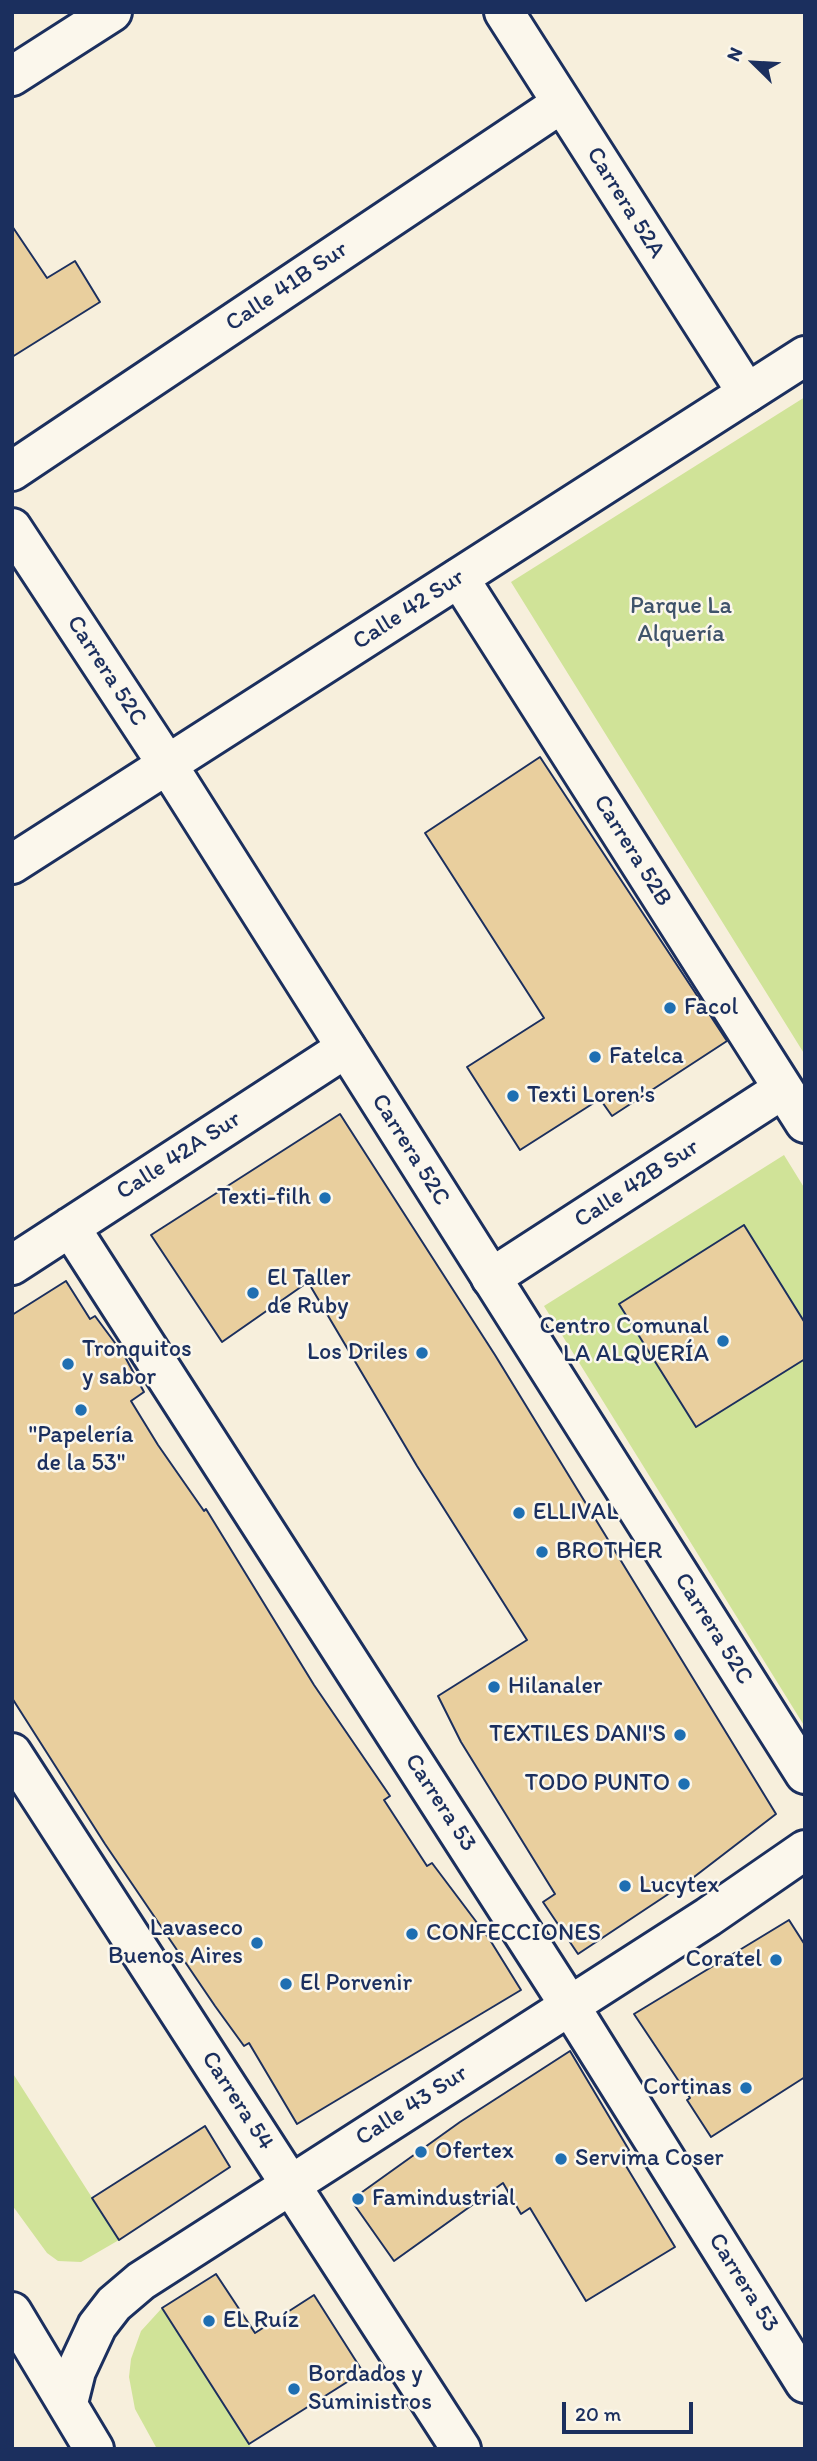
<!DOCTYPE html>
<meta charset="utf-8">
<style>
body{margin:0}
#map{position:relative;width:817px;height:2461px;overflow:hidden;background:#f7efdc;font-family:Itim,sans-serif}
canvas{display:block}
.frame{position:absolute;inset:0;border:14px solid #1b2f5e;pointer-events:none}
.north{position:absolute;left:719px;top:28px;width:70px;height:70px;-webkit-text-stroke:5px #fbf7ec;paint-order:stroke;rotate:294deg;font-size:19px;font-weight:700;line-height:28px;text-align:center;color:#1b2f5e}
.north::after{content:'';display:block;margin:auto;width:24px;height:32px;background:#1b2f5e;clip-path:polygon(50% 0,100% 100%,50% 72%,0 100%)}
.scale{position:absolute;left:562px;top:2402px;width:131px;height:32px;box-sizing:border-box;border:4px solid #1b2f5e;border-top:0;padding-left:9px;font-size:21px;line-height:24px;white-space:nowrap;color:#1b2f5e;-webkit-text-stroke:5px #fbf7ec;paint-order:stroke}
</style>
<div id="map">
<canvas width="817" height="2461"></canvas>
<div class="frame"></div>
<div class="north">N</div>
<div class="scale">20 m</div>
</div>
<script>
const g = document.querySelector('canvas').getContext('2d');
g.lineJoin = 'round';
function fill(path, color) {
  g.fillStyle = color;
  g.fill(path, 'evenodd');
}
function poly(rows) {
  const path = new Path2D();
  for (const r of rows) {
    path.moveTo(r[0], r[1]);
    for (let i = 2; i < r.length; i += 2) path.lineTo(r[i], r[i + 1]);
  }
  return path;
}
function strokePath(path, color, width, dash) {
  g.strokeStyle = color;
  g.lineWidth = width;
  g.lineCap = dash ? 'butt' : 'round';
  g.setLineDash(dash || []);
  g.stroke(path);
}
function write(font, color, halo, rows, align = 'center') {
  g.font = font + ' Itim,sans-serif';
  g.lineWidth = 5;
  g.setLineDash([]);
  g.textBaseline = 'middle';
  g.strokeStyle = halo;
  g.fillStyle = color;
  for (const [text, x, y, turn = 0] of rows) {
    g.save();
    g.translate(x, y);
    g.rotate((+turn || 0) * Math.PI / 180);
    g.textAlign = isNaN(turn) ? turn : align;
    if (halo) g.strokeText(text, 0, 0);
    g.fillText(text, 0, 0);
    g.restore();
  }
}
const green = poly([
 [805,397,805,1055,511,582],
 [784,1155,805,1189,805,1727,544,1306],
 [12,2072,119,2240,81,2262,58,2261,47,2253,12,2205],
 [162,2308,252,2449,157,2449,135,2409,129,2377,131,2359,141,2331]
]);
const building = poly([
 [12,226,47,278,75,261,100,302,12,357,12,226],
 [540,757,727,1041,612,1116,600,1099,520,1150,467,1067,544,1018,425,833,540,757],
 [340,1114,495,1355,776,1814,694,1877,578,1954,543,1902,555,1894,461,1742,438,1696,527,1640,417,1466,308,1282,222,1342,151,1235,340,1114],
 [744,1225,805,1323,805,1359,696,1427,619,1304,744,1225],
 [66,1281,90,1319,95,1316,124,1355,144,1392,131,1401,158,1445,204,1511,206,1509,314,1685,390,1796,384,1800,427,1866,432,1863,490,1940,521,1990,297,2124,249,2043,244,2046,215,2006,105,1844,12,1698,12,1315,66,1281],
 [789,1920,805,1945,805,2077,711,2137,687,2100,690,2098,634,2014,789,1920],
 [570,2051,629,2150,620,2156,675,2247,586,2301,530,2208,521,2214,503,2183,394,2261,351,2200,460,2122,570,2051],
 [205,2126,230,2167,119,2240,92,2198,205,2126],
 [216,2274,255,2333,314,2295,363,2372,249,2444,162,2308,216,2274]
]);
const minor = poly([
 [504,12,747,393],
 [12,76,112,12],
 [12,471,562,103],
 [459,578,805,1123],
 [70,1227,570,2006,805,2383],
 [12,1265,346,1048],
 [491,1278,783,1089],
 [12,1753,461,2449],
 [68,2403,76,2371,97,2326,114,2304,141,2281,708,1917,805,1850]
]);
const tertiary = poly([
 [12,528,167,764,805,1774],
 [12,864,805,356]
]);
const secondary = poly([
 [12,2312,94,2449]
]);
const markers = [
 [670,1008,7,"#1f6fb2"],
 [595,1057,7,"#1f6fb2"],
 [513,1096,7,"#1f6fb2"],
 [325,1198,7,"#1f6fb2"],
 [253,1293,7,"#1f6fb2"],
 [723,1341,7,"#1f6fb2"],
 [422,1353,7,"#1f6fb2"],
 [68,1364,7,"#1f6fb2"],
 [81,1410,7,"#1f6fb2"],
 [519,1513,7,"#1f6fb2"],
 [542,1552,7,"#1f6fb2"],
 [494,1687,7,"#1f6fb2"],
 [680,1735,7,"#1f6fb2"],
 [684,1784,7,"#1f6fb2"],
 [625,1886,7,"#1f6fb2"],
 [412,1934,7,"#1f6fb2"],
 [257,1943,7,"#1f6fb2"],
 [776,1960,7,"#1f6fb2"],
 [286,1984,7,"#1f6fb2"],
 [746,2088,7,"#1f6fb2"],
 [421,2152,7,"#1f6fb2"],
 [561,2159,7,"#1f6fb2"],
 [358,2199,7,"#1f6fb2"],
 [209,2321,7,"#1f6fb2"],
 [294,2389,7,"#1f6fb2"]
];
const streetNames = [
 ["Carrera 52A",625,203,58],
 ["Calle 41B Sur",287,287,-34],
 ["Calle 42 Sur",409,610,-33],
 ["Carrera 52C",106,671,57],
 ["Carrera 52B",632,851,58],
 ["Carrera 52C",410,1150,58],
 ["Calle 42A Sur",179,1156,-33],
 ["Calle 42B Sur",637,1184,-33],
 ["Carrera 52C",713,1629,58],
 ["Carrera 53",440,1803,57],
 ["Carrera 54",237,2101,57],
 ["Calle 43 Sur",412,2106,-33],
 ["Carrera 53",743,2283,58]
];
const parkNames = [
 ["Parque La",681,607],
 ["Alquería",681,635]
];
const poiNames = [
 ["Facol",684,1008],
 ["Fatelca",609,1057],
 ["Texti Loren's",527,1096],
 ["Texti-filh",311,1198,"right"],
 ["El Taller",267,1279],
 ["de Ruby",267,1307],
 ["Centro Comunal",709,1327,"right"],
 ["LA ALQUERÍA",709,1355,"right"],
 ["Tronquitos",82,1350],
 ["y sabor",82,1378],
 ["Los Driles",408,1353,"right"],
 ["\"Papelería",81,1436,"center"],
 ["de la 53\"",81,1464,"center"],
 ["ELLIVAL",533,1513],
 ["BROTHER",556,1552],
 ["Hilanaler",508,1687],
 ["TEXTILES DANI'S",666,1735,"right"],
 ["TODO PUNTO",670,1784,"right"],
 ["Lucytex",639,1886],
 ["Lavaseco",243,1929,"right"],
 ["Buenos Aires",243,1957,"right"],
 ["CONFECCIONES",426,1934],
 ["Coratel",762,1960,"right"],
 ["El Porvenir",300,1984],
 ["Cortinas",732,2088,"right"],
 ["Ofertex",435,2152],
 ["Servima Coser",575,2159],
 ["Famindustrial",372,2199],
 ["EL Ruíz",223,2321],
 ["Bordados y",308,2375],
 ["Suministros",308,2403]
];
fill(green, '#d0e398');
fill(building, '#e9cf9e');
strokePath(building, '#1b2f5e', 2);
strokePath(minor, '#1b2f5e', 44);
strokePath(tertiary, '#1b2f5e', 44);
strokePath(secondary, '#1b2f5e', 44);
strokePath(minor, '#fbf7ec', 38);
strokePath(tertiary, '#fbf7ec', 38);
strokePath(secondary, '#fbf7ec', 38);
for (const [x, y, r, color] of markers) {
  const dot = new Path2D();
  dot.arc(x, y, r, 0, 2 * Math.PI);
  g.fillStyle = color;
  g.fill(dot);
  strokePath(dot, '#fbf7ec', 2.5);
}
write('24px', '#1b2f5e', '#fbf7ec', streetNames);
write('24px', '#3f536a', '#fbf7ec', parkNames);
write('24px', '#1b2f5e', '#fbf7ec', poiNames, 'left');
</script>
